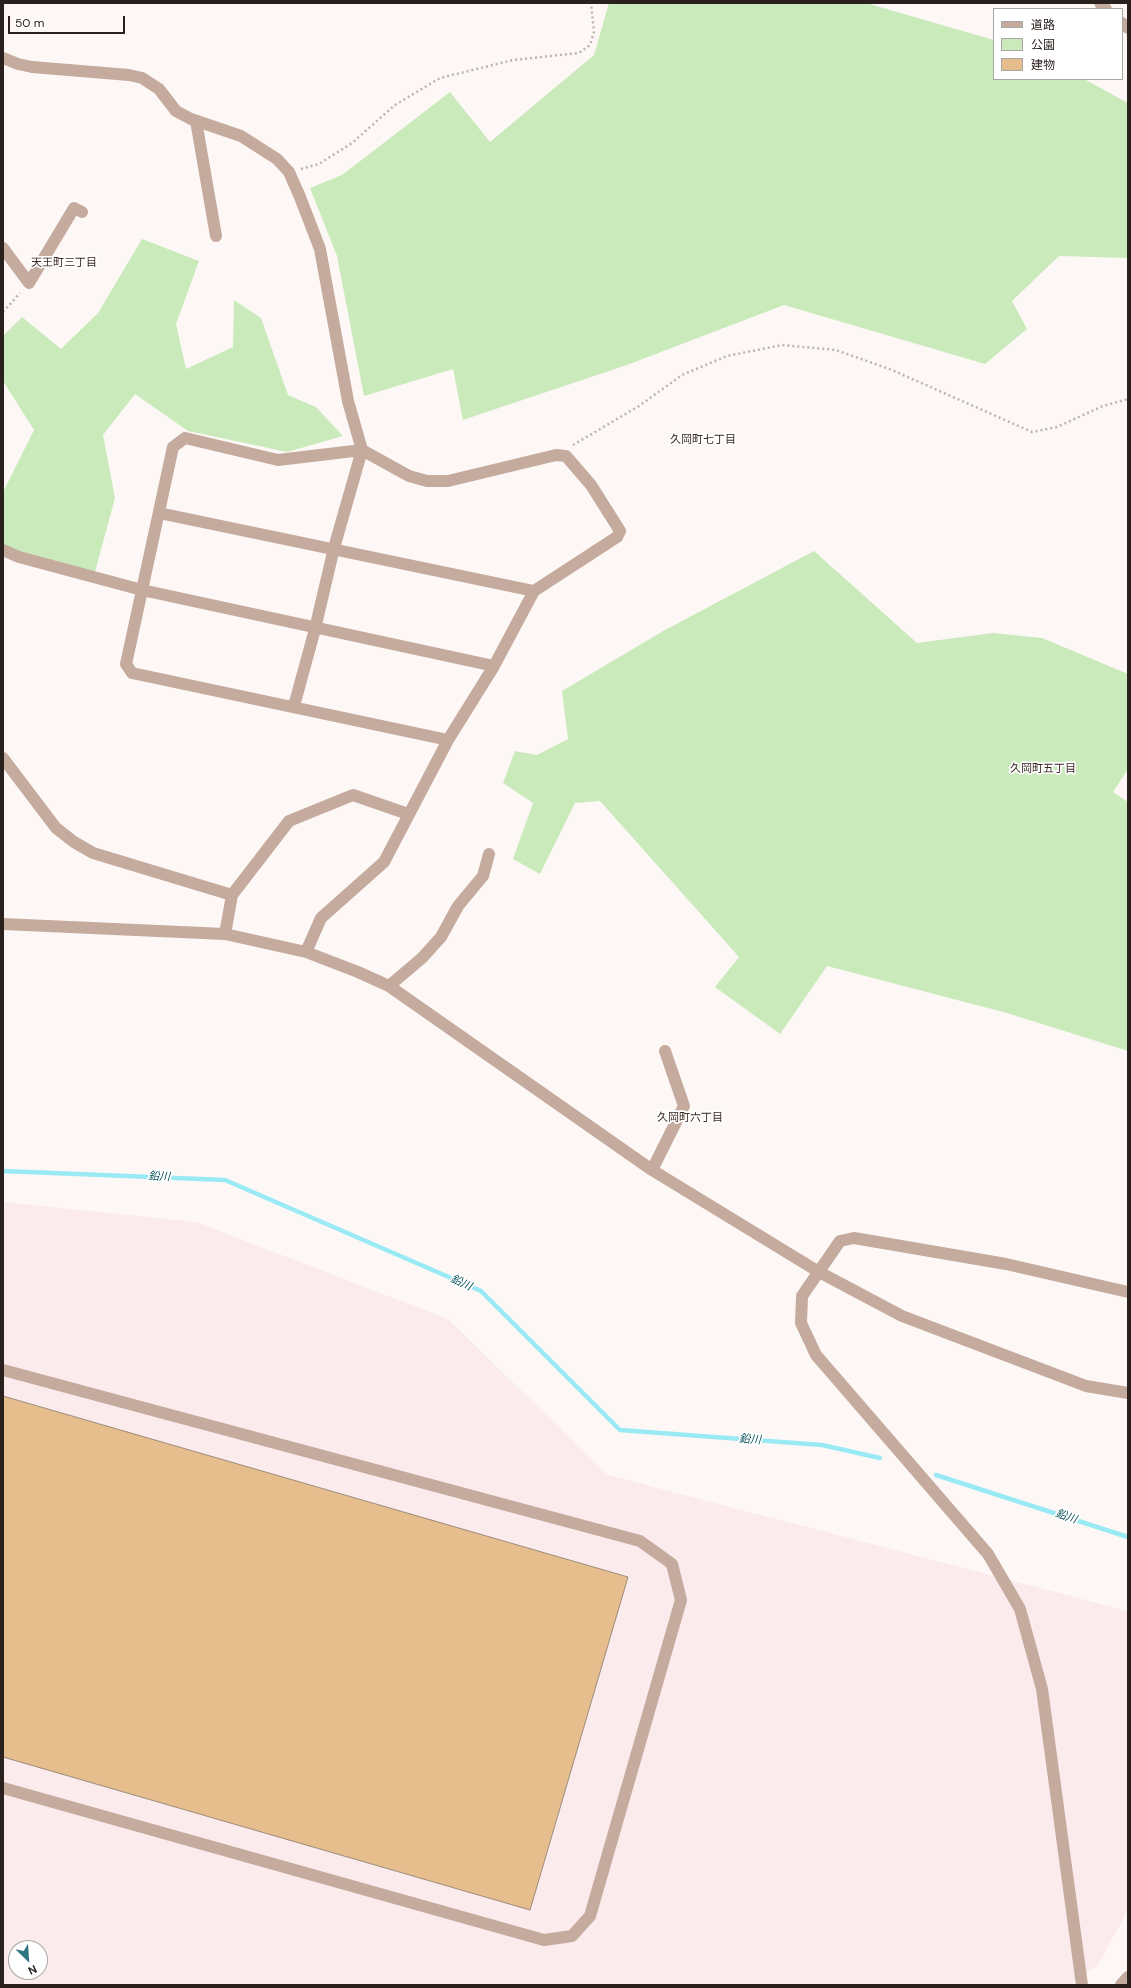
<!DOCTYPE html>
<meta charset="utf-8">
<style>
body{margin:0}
#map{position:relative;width:1131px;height:1988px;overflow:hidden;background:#fdf8f6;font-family:"DM Sans","Noto Sans JP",sans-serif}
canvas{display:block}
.frame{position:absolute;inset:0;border:4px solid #2a211e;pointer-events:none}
.legend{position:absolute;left:993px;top:8px;width:130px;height:72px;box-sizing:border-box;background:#fff;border:1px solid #aaa6a5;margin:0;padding:5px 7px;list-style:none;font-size:12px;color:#2a211e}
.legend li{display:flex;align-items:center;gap:8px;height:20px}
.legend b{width:20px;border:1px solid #aaa6a5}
.north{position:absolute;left:8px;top:1940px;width:40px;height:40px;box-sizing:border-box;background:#fff;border:1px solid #aaa6a5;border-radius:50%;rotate:155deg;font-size:11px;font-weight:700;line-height:16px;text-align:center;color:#2a211e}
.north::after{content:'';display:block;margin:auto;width:14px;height:18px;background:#2e7482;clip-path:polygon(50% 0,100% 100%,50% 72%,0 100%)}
.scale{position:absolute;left:8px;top:16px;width:117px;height:18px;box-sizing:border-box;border:2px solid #2a211e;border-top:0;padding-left:5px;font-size:12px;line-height:14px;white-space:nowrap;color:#2a211e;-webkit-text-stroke:3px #fff;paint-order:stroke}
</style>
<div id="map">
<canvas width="1131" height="1988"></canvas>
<div class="frame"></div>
<ul class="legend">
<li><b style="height:5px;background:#c5aa9e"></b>道路</li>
<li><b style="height:11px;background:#caeabb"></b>公園</li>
<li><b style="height:11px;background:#e6bd8c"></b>建物</li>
</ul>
<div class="north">N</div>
<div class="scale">50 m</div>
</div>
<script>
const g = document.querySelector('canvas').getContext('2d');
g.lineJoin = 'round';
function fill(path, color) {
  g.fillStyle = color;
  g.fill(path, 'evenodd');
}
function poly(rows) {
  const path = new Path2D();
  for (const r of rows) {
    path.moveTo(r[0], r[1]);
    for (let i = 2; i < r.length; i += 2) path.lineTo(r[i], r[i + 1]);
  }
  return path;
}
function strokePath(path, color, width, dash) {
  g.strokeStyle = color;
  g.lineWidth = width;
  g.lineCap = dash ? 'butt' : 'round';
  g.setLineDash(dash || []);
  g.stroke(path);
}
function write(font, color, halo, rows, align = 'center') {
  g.font = font + ' "DM Sans","Noto Sans JP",sans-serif';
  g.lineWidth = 3.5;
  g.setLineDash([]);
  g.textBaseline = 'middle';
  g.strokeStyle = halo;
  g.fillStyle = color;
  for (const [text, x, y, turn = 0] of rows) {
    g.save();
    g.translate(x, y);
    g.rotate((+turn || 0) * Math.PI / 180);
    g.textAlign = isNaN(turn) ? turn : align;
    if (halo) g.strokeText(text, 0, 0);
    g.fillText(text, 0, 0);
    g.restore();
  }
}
const industrial = poly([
 [3,1202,196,1222,448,1319,608,1475,1128,1611,1128,1910,1098,1965,1069,1985,3,1985],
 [16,1948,40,1948,40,1972,16,1972]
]);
const green = poly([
 [609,3,866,3,994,40,994,79,1084,79,1128,103,1128,258,1059,256,1012,301,1027,329,985,364,784,305,627,365,463,420,453,369,364,396,337,256,310,188,342,175,450,92,490,142,594,55],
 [142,239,199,261,176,324,186,369,233,347,234,300,261,318,288,395,316,407,343,436,287,452,188,431,135,394,103,435,115,498,95,572,17,553,3,546,3,492,34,430,3,381,3,336,22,317,61,349,98,313],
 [814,551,917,643,993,633,1042,638,1128,674,1128,769,1113,792,1128,802,1128,1051,1007,1013,827,966,780,1034,715,987,739,957,600,801,575,803,540,874,513,859,533,803,503,783,515,751,537,755,568,739,562,691,665,630]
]);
const stream = poly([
 [3,1171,225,1180,481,1291,620,1430,822,1445,880,1458],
 [936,1475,1128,1537]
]);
const building = poly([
 [3,1396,628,1577,530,1910,3,1757,3,1396]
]);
const path = poly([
 [918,3,919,3],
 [301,169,319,164,352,143,395,105,440,78,513,60,579,53,590,45,594,32,591,3],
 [3,312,20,293],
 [573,445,639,406,682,375,727,356,782,345,836,350,892,370,1032,432,1057,427,1103,406,1128,399]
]);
const minor = poly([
 [1100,3,1106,9],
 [1122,23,1128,28],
 [3,58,18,64,32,67,129,75,142,78,159,89,176,111,191,119,241,136,277,159,289,172,300,197,320,249,348,401,362,450,334,548,315,629,294,706],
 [196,121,216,236],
 [3,248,29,283,74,208,82,212],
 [159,513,534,591],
 [3,550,19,557,142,590,494,666],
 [3,758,56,828,74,842,93,853,232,895,225,934],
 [232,895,289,821,353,795,408,814],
 [3,924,225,934,306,952,358,972,389,986,652,1170,819,1272,902,1316,1086,1386,1128,1393],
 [306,952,321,918,384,862,448,740,494,666,534,591,617,537,620,531,591,485,566,456,556,455,448,481,427,481,409,476,362,450,278,460,185,438,173,447,126,664,132,673,448,740],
 [389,986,422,958,441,937,458,906,483,876,489,854],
 [652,1170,684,1106,665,1051],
 [3,1370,640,1541,672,1564,681,1600,590,1916,572,1936,544,1940,3,1788],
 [1082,1985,1042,1689,1020,1609,988,1554,816,1355,801,1323,802,1296,840,1241,854,1238,1006,1264,1128,1292],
 [1121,1985,1128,1977]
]);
const neighbourhoodNames = [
 ["天王町三丁目",64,263],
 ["久岡町七丁目",703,440],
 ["久岡町五丁目",1043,769],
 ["久岡町六丁目",690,1118]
];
const waterNames = [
 ["鉛川",159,1177,2],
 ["鉛川",461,1283,24],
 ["鉛川",750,1440,4],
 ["鉛川",1066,1517,18]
];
fill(industrial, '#fbebec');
fill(green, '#caeabb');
strokePath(stream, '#9aeaf5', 4.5);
fill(building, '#e6bd8c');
strokePath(building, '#9c8d7c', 1);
strokePath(path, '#bbb5b2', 2.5, [2, 3]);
strokePath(minor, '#c5aa9e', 12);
write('11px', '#3c2a23', '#fff', neighbourhoodNames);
write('italic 11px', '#045058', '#fff', waterNames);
</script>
